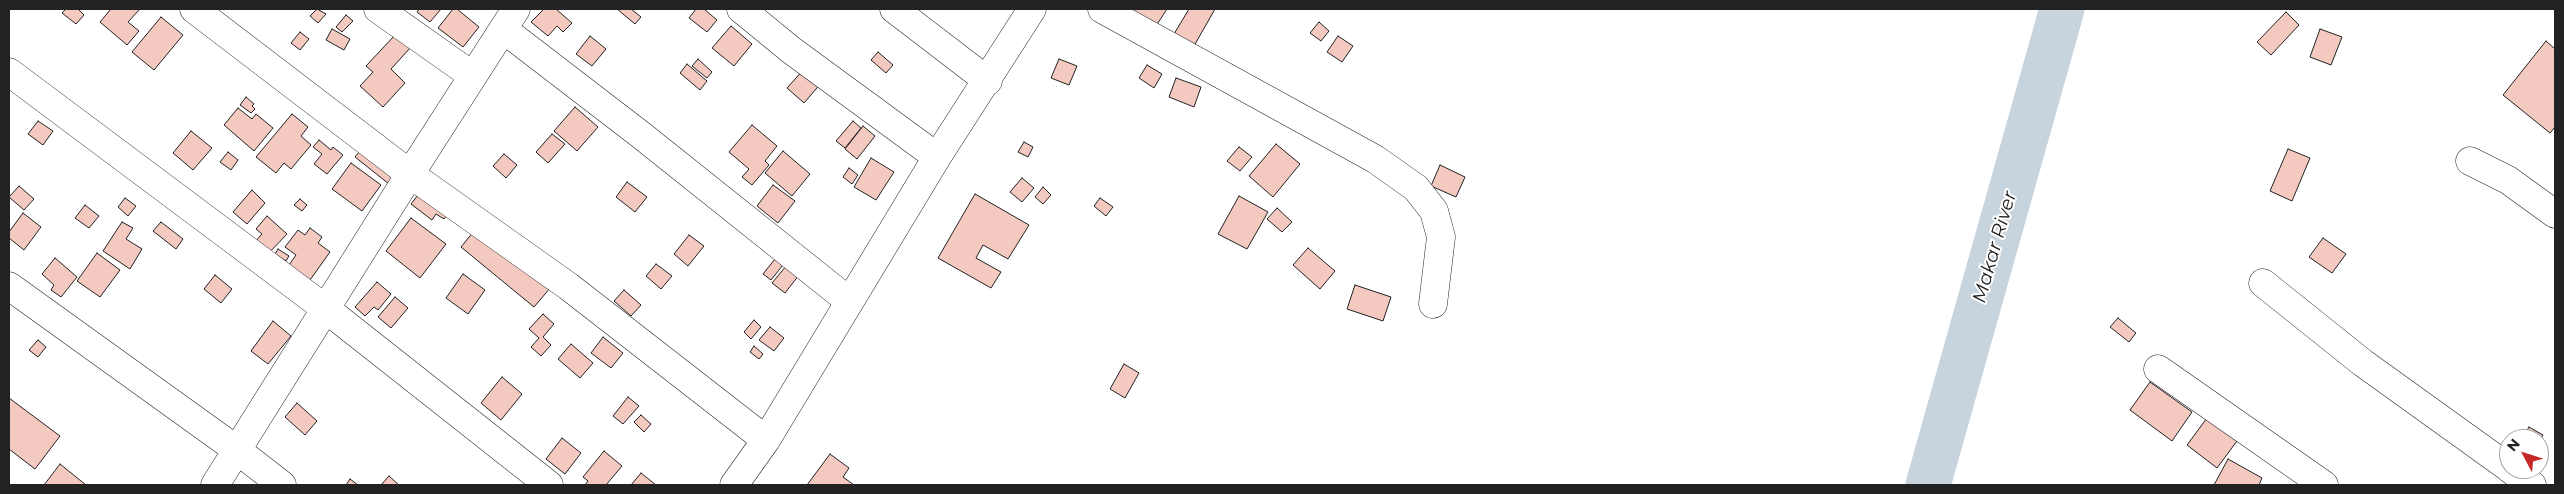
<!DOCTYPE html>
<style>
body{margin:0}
#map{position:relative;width:2564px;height:494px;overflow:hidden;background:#fff;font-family:Montserrat,sans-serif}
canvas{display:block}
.frame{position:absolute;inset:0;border:10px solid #222;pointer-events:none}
.north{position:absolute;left:2499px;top:429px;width:50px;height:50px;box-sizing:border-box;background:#fff;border:1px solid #a7a7a7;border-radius:50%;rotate:310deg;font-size:14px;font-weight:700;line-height:20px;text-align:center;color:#222}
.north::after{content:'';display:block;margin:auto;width:18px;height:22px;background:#c62828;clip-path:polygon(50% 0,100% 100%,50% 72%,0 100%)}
</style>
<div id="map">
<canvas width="2564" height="494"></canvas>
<div class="frame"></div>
<div class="north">N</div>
</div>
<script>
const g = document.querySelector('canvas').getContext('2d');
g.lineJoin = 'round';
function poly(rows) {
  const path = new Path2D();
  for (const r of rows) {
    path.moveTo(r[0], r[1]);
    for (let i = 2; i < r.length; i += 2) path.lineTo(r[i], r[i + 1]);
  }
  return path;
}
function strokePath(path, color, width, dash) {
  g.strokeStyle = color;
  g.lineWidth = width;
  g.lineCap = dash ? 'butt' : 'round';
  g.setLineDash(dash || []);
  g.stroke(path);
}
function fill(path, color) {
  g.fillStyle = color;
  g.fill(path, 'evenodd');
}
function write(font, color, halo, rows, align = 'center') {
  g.font = font + ' Montserrat,sans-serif';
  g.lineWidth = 4;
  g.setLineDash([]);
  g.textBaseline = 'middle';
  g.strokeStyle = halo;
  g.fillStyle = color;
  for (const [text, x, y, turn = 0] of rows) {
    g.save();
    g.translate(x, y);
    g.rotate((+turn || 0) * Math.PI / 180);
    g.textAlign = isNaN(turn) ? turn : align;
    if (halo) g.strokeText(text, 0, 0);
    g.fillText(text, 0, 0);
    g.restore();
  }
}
const river = poly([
 [1928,485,2062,9]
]);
const building = poly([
 [66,9,78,9,84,15,76,24,62,13,66,9],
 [111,9,140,9,128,22,139,31,127,45,100,22,111,9],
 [317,9,326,14,318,23,310,16,317,9],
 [419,9,441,9,430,22,417,12,419,9],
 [453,9,457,9,479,27,463,47,438,28,453,9],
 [544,9,556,9,572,23,563,32,557,26,548,36,531,22,544,9],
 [617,9,631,9,641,17,635,24,617,9],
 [696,9,704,9,717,20,707,32,689,18,696,9],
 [1127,9,1167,9,1156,26,1127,9],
 [1189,9,1215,9,1194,46,1174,34,1189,9],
 [2286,12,2299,25,2271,55,2257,42,2286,12],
 [346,15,353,21,342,32,336,27,346,15],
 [161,17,183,35,154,70,132,52,161,17],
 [1319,22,1329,31,1321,41,1310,33,1319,22],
 [731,26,752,44,734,66,712,48,731,26],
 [332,29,350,39,344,50,326,40,332,29],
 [2320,29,2342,37,2331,65,2310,57,2320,29],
 [300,32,309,39,300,50,291,43,300,32],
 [396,34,411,47,391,69,405,83,383,107,360,86,373,72,366,66,396,34],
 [590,36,606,49,592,66,576,54,590,36],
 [1338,36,1353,46,1342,62,1327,52,1338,36],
 [2546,41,2555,49,2555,127,2550,133,2503,95,2546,41],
 [878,52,893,65,886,73,871,60,878,52],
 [698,59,712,72,707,78,692,66,698,59],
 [1059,59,1077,66,1069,85,1051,78,1059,59],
 [687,64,707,81,700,90,680,73,687,64],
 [1147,65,1162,74,1154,88,1139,78,1147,65],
 [805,68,822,82,804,103,787,88,805,68],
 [1176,78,1201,87,1194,107,1169,97,1176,78],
 [246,97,254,104,252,106,255,109,251,113,240,105,246,97],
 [575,107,598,127,577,151,554,131,575,107],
 [238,108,252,119,256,114,273,128,254,151,224,125,238,108],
 [292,114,308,127,301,136,311,145,291,169,284,163,276,173,256,157,292,114],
 [38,121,53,131,43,145,28,134,38,121],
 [853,121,861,128,845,148,836,141,853,121],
 [752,125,777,146,765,161,769,165,752,185,742,177,749,169,729,152,752,125],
 [863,126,875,136,857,159,845,149,863,126],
 [191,131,212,148,193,170,173,153,191,131],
 [552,134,565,144,548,163,536,152,552,134],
 [319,140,331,150,333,147,343,155,327,174,314,164,322,154,313,147,319,140],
 [1024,142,1033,147,1028,157,1018,152,1024,142],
 [1276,144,1300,164,1273,197,1249,176,1276,144],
 [363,147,398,174,389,184,355,157,363,147],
 [1239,147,1252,157,1240,171,1227,161,1239,147],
 [2288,149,2310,158,2292,201,2270,191,2288,149],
 [783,151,810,174,792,196,765,173,783,151],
 [228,152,238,160,231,170,220,162,228,152],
 [504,154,517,165,506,178,493,166,504,154],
 [871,158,894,172,876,200,854,187,871,158],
 [351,163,381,185,362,211,332,189,351,163],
 [1440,165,1465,177,1456,197,1431,186,1440,165],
 [849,168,858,175,852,184,843,177,849,168],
 [1022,178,1034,188,1022,202,1010,192,1022,178],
 [627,182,647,197,635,212,616,197,627,182],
 [773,185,795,201,778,223,757,206,773,185],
 [19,186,34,199,24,210,9,197,19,186],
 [1043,187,1051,195,1043,204,1035,197,1043,187],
 [252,190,265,203,247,224,233,212,252,190],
 [421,191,449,211,444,219,436,214,432,220,411,204,421,191],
 [975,194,1029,225,1008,259,983,245,976,258,1001,272,991,288,938,258,975,194],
 [1239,196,1268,212,1247,249,1218,234,1239,196],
 [125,198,136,206,128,216,118,207,125,198],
 [1100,198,1113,207,1106,216,1094,206,1100,198],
 [300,199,307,205,302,211,294,205,300,199],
 [85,205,99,216,89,228,75,218,85,205],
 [1277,208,1292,222,1282,232,1267,219,1277,208],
 [23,213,41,227,24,250,9,238,9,232,23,213],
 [267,216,287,234,266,256,253,244,262,234,256,229,267,216],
 [411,218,446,244,420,278,386,251,411,218],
 [122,222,133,228,126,239,142,249,130,269,103,251,122,222],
 [161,222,183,239,176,249,153,231,161,222],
 [478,226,551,287,534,307,461,247,478,226],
 [310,228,322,237,318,243,330,252,310,280,289,265,296,255,285,247,298,230,305,235,310,228],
 [689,235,704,246,688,266,674,254,689,235],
 [2323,238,2346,254,2332,273,2309,257,2323,238],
 [1308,248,1335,271,1320,289,1293,265,1308,248],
 [278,249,289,256,286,261,275,254,278,249],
 [97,253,120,270,100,297,77,281,97,253],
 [55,258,77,277,61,297,51,290,54,285,42,274,55,258],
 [775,259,783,265,771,280,763,274,775,259],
 [656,264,672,276,661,289,646,276,656,264],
 [787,265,799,275,785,293,772,283,787,265],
 [463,274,485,290,468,314,446,298,463,274],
 [215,275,232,289,221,303,204,289,215,275],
 [377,282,391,294,378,310,374,307,365,316,355,307,377,282],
 [1355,285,1391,297,1383,321,1347,309,1355,285],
 [624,290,641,305,631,316,614,301,624,290],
 [395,297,408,308,391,328,378,317,395,297],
 [543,314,554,324,543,337,551,345,541,356,531,347,539,338,529,329,543,314],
 [2118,318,2136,333,2129,342,2110,327,2118,318],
 [754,320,761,327,751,339,744,332,754,320],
 [273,321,291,336,268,364,251,351,273,321],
 [770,327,784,338,774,351,759,340,770,327],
 [603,337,623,353,611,368,591,353,603,337],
 [38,340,46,347,38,357,29,350,38,340],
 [571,344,593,363,580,378,558,359,571,344],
 [754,346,763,354,759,359,750,352,754,346],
 [1124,364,1139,373,1125,398,1110,389,1124,364],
 [502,377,522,394,501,420,481,403,502,377],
 [2150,382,2192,412,2172,441,2130,410,2150,382],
 [628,397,639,406,623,424,613,416,628,397],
 [9,398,60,436,35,469,9,449,9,398],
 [297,403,317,421,305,435,285,417,297,403],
 [641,415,651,424,644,432,634,422,641,415],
 [2207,418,2237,441,2217,468,2187,445,2207,418],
 [2529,427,2543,435,2539,442,2539,439,2529,439,2530,437,2526,432,2529,427],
 [562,438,581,453,565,474,546,459,562,438],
 [604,451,622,466,606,485,585,485,588,481,583,477,604,451],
 [830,454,849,468,843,477,854,485,807,485,830,454],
 [2228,459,2262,478,2259,485,2214,485,2228,459],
 [60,464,86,485,44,485,60,464],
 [641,473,656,485,631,485,641,473],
 [389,476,399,485,381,485,389,476],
 [350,479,358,485,346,485,350,479]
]);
const minor = poly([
 [194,9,410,174,568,286,766,440],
 [378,9,473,76],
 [741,9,791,50,937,157],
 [894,9,988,81],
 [1102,9,1375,159,1416,188,1434,211,1441,237,1433,304],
 [503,29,641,135,849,301],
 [9,72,326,309,549,485],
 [2470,161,2508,180,2555,214],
 [2263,283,2363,363,2509,468],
 [9,286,237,450,282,485],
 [2158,369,2324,485],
 [2510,469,2532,485],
 [215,485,410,174,516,9],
 [734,485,766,440,937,157,1032,9]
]);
const waterNames = [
 ["Makar River",1995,247,-74]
];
strokePath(river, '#c7d3dd', 45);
fill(building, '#f3c9c0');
strokePath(building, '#222', 1);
strokePath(minor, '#222', 29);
strokePath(minor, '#fff', 28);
write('italic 19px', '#222', '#fff', waterNames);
</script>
